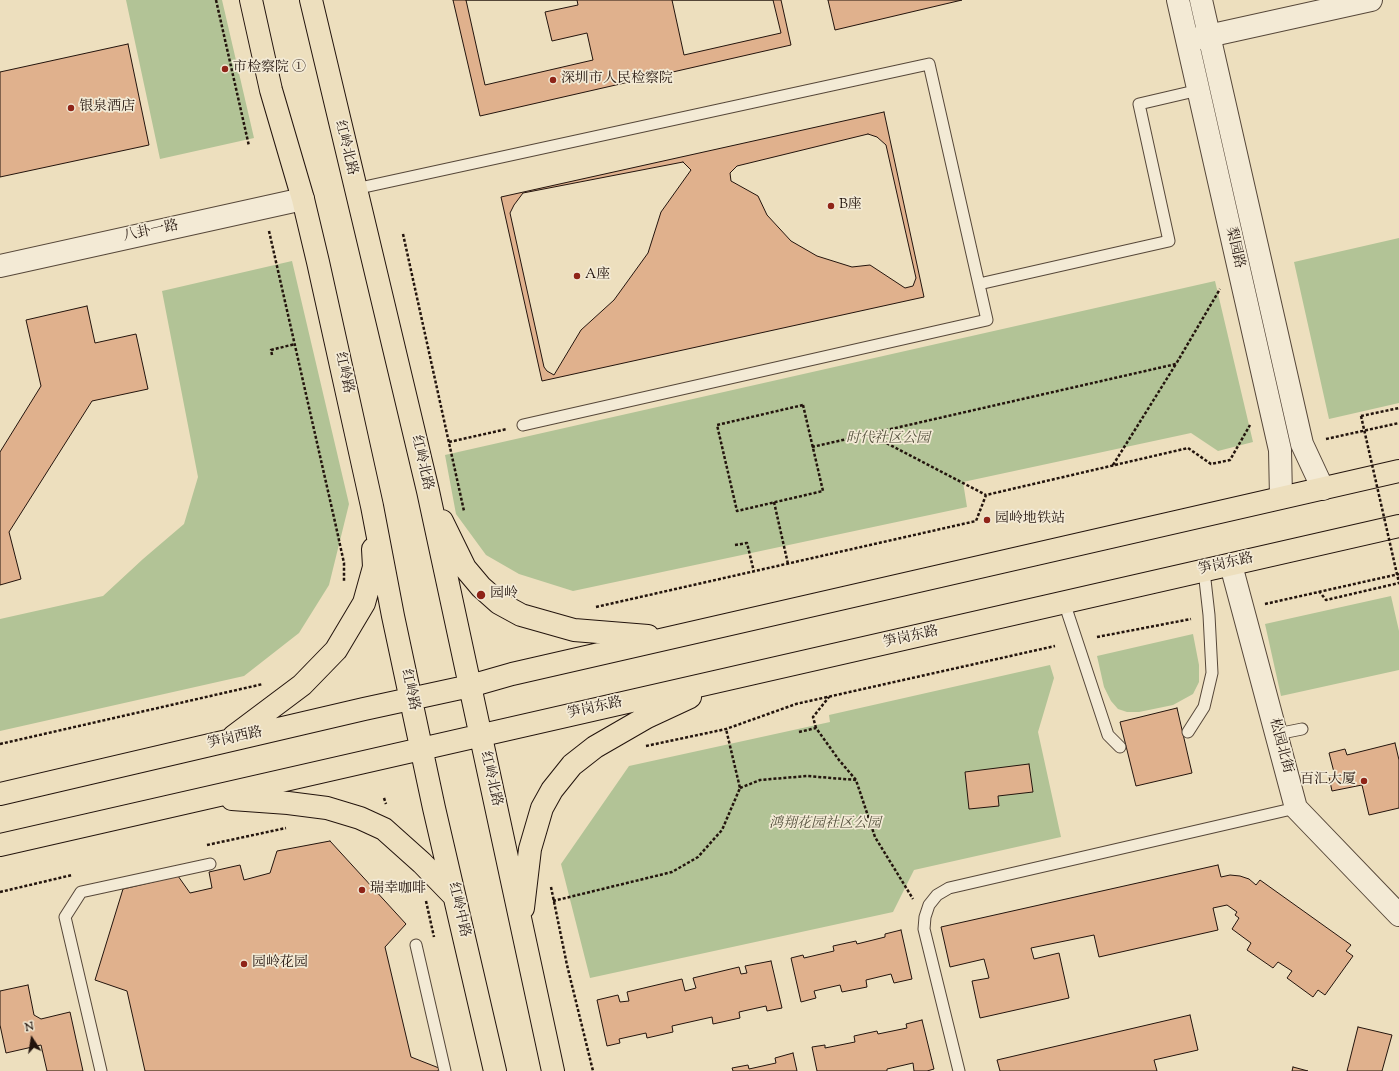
<!DOCTYPE html>
<meta charset="utf-8">
<style>
body{margin:0}
#map{position:relative;width:1399px;height:1071px;overflow:hidden;background:#eddfbe;font-family:"Sorts Mill Goudy",serif}
canvas{display:block}
.north{position:absolute;left:12px;top:1019px;width:40px;height:40px;-webkit-text-stroke:3px #f3ead5;paint-order:stroke;rotate:348deg;font-size:11px;font-weight:700;line-height:16px;text-align:center;color:#23140d}
.north::after{content:'';display:block;margin:auto;width:14px;height:18px;background:#23140d;clip-path:polygon(50% 0,100% 100%,50% 72%,0 100%)}
</style>
<div id="map">
<canvas width="1399" height="1071"></canvas>
<div class="north">N</div>
</div>
<script>
const g = document.querySelector('canvas').getContext('2d');
g.lineJoin = 'round';
function fill(path, color) {
  g.fillStyle = color;
  g.fill(path, 'evenodd');
}
function poly(rows) {
  const path = new Path2D();
  for (const r of rows) {
    path.moveTo(r[0], r[1]);
    for (let i = 2; i < r.length; i += 2) path.lineTo(r[i], r[i + 1]);
  }
  return path;
}
function strokePath(path, color, width, dash) {
  g.strokeStyle = color;
  g.lineWidth = width;
  g.lineCap = dash ? 'butt' : 'round';
  g.setLineDash(dash || []);
  g.stroke(path);
}
function write(font, color, halo, rows, align = 'center') {
  g.font = font + ' "Sorts Mill Goudy","Noto Serif SC",serif';
  g.lineWidth = 3.5;
  g.setLineDash([]);
  g.textBaseline = 'middle';
  g.strokeStyle = halo;
  g.fillStyle = color;
  for (const [text, x, y, turn = 0] of rows) {
    g.save();
    g.translate(x, y);
    g.rotate((+turn || 0) * Math.PI / 180);
    g.textAlign = isNaN(turn) ? turn : align;
    if (halo) g.strokeText(text, 0, 0);
    g.fillText(text, 0, 0);
    g.restore();
  }
}
const green = poly([
 [126,0,222,0,254,138,160,159],
 [1399,238,1399,403,1329,419,1294,262],
 [292,261,349,504,329,585,299,633,244,676,0,731,0,619,103,596,143,559,184,524,198,477,162,291],
 [1215,281,1253,442,1218,451,1191,433,963,482,967,507,573,591,519,574,486,555,456,514,445,455],
 [1391,596,1399,631,1399,670,1281,696,1265,624],
 [1193,634,1199,665,1199,682,1193,694,1173,705,1139,712,1127,712,1118,709,1111,701,1104,687,1097,656],
 [1050,665,1054,678,1038,732,1061,837,914,870,893,912,590,978,561,864,629,766,830,722,829,715]
]);
const building = poly([
 [453,0,781,0,791,45,480,116,453,0],
 [466,0,577,0,578,5,545,12,552,41,587,33,593,60,485,85,466,0],
 [672,0,773,0,781,33,684,55,672,0],
 [828,0,962,0,835,30,828,0],
 [128,44,149,145,0,177,0,72,128,44],
 [884,112,924,297,542,381,501,197,884,112],
 [868,134,877,137,886,145,916,278,913,286,905,288,870,265,852,267,817,256,791,241,767,215,758,196,731,181,730,173,737,166,868,134],
 [683,162,691,170,661,212,648,253,614,300,581,330,554,375,547,371,544,367,510,213,514,205,523,193,683,162],
 [87,306,95,343,136,334,148,389,92,401,9,532,21,579,0,585,0,452,41,386,26,320,87,306],
 [1177,708,1192,773,1136,786,1120,722,1177,708],
 [1395,743,1399,760,1399,808,1369,815,1362,785,1332,791,1329,777,1335,776,1329,753,1345,749,1347,755,1395,743],
 [1029,764,1033,792,998,796,999,806,969,809,965,772,1029,764],
 [330,841,406,924,385,947,411,1057,439,1068,438,1071,145,1071,127,991,95,980,123,889,178,876,190,893,212,888,209,872,240,865,244,880,270,873,277,851,330,841],
 [1218,865,1221,877,1230,875,1240,876,1249,879,1256,885,1260,880,1351,945,1346,951,1353,956,1325,995,1318,990,1313,997,1287,978,1292,971,1278,962,1273,968,1247,950,1251,943,1232,929,1239,918,1235,915,1237,912,1227,905,1213,908,1218,930,1099,957,1094,935,1031,948,1034,959,1059,953,1069,998,980,1018,972,981,989,978,984,959,950,967,941,927,1218,865],
 [901,930,912,979,894,983,891,974,866,980,867,987,842,992,840,985,814,991,816,998,801,1002,791,958,803,955,804,958,834,951,833,946,856,941,857,944,885,937,885,934,901,930],
 [771,961,782,1008,767,1011,766,1006,739,1012,740,1018,713,1024,712,1017,672,1026,673,1032,647,1038,646,1033,619,1039,620,1043,607,1046,597,1000,618,995,620,1002,629,1001,627,992,682,979,685,991,696,988,693,978,739,967,741,974,747,973,745,966,771,961],
 [28,985,34,1015,41,1019,70,1012,83,1071,47,1071,41,1045,6,1053,0,1025,0,991,28,985],
 [1190,1015,1198,1050,1154,1060,1157,1071,1000,1071,997,1060,1190,1015],
 [922,1020,934,1069,927,1071,914,1071,913,1063,887,1069,887,1071,817,1071,812,1047,825,1045,825,1048,855,1042,854,1036,877,1031,878,1034,907,1028,906,1024,922,1020],
 [1358,1027,1392,1035,1382,1071,1347,1071,1358,1027],
 [793,1053,797,1071,733,1071,732,1068,748,1065,749,1069,776,1063,775,1058,793,1053],
 [1293,1067,1308,1071,1292,1071,1293,1067]
]);
const path = poly([
 [216,0,249,146],
 [269,231,335,522,344,563,344,582],
 [403,234,464,511],
 [272,355,271,350,295,344],
 [803,405,823,491,737,511,717,425,803,405],
 [1361,416,1399,408],
 [869,434,986,495],
 [1326,439,1399,423],
 [449,442,507,429],
 [812,447,1176,364,1220,289],
 [1113,465,1176,364],
 [774,502,788,564],
 [735,545,747,543,754,572],
 [1319,591,1326,600,1399,583],
 [1265,604,1399,574],
 [596,607,976,521,986,495,1188,448,1211,464,1230,460,1250,425],
 [1097,637,1191,619],
 [816,728,813,717,829,697],
 [799,732,816,728,839,760,856,780,875,837,913,899],
 [0,744,263,684],
 [646,746,726,729,796,704,1055,646],
 [740,788,760,780,807,776,856,780],
 [384,798,386,804],
 [207,845,286,828],
 [551,887,567,965,593,1071],
 [0,892,72,875],
 [426,901,434,937],
 [553,901,672,872,698,857,722,830,740,788,726,729]
]);
const service = poly([
 [355,189,929,64,987,320,523,425],
 [979,284,1169,241,1139,104,1199,90],
 [1064,602,1108,735,1120,747],
 [1188,732,1204,707,1212,673,1209,615,1204,571],
 [1277,734,1302,729],
 [416,945,445,1071],
 [101,1071,65,917,81,892,210,864],
 [959,1071,924,929,925,917,929,905,937,895,949,888,1296,808]
]);
const minor = poly([
 [1190,40,1371,0],
 [1231,565,1296,808,1399,915]
]);
const tertiary = poly([
 [1178,0,1280,450,1281,497],
 [1201,0,1302,444,1323,489],
 [0,266,303,199]
]);
const primary = poly([
 [251,0,271,90,303,199,318,262,372,506,393,616,434,808,495,1071],
 [311,0,428,491,553,1071],
 [442,521,465,568,481,587,499,603,521,615,574,630,648,636],
 [234,736,302,685,336,650,364,603,374,567,373,549],
 [0,794,364,709,470,686,512,674,1399,471],
 [232,799,288,803,327,808,360,818,384,829,422,863,454,896],
 [0,845,1399,526],
 [523,908,530,849,542,808,552,790,572,765,595,747,647,717,690,697]
]);
const pathBridge = poly([
 [1361,416,1399,583]
]);
const markers = [
 [225,69,4,"#8f2418"],
 [553,80,4,"#8f2418"],
 [71,108,4,"#8f2418"],
 [831,206,4,"#8f2418"],
 [577,276,4,"#8f2418"],
 [987,520,4,"#8f2418"],
 [481,595,5,"#8f2418"],
 [1364,781,4,"#8f2418"],
 [362,890,4,"#8f2418"],
 [244,964,4,"#8f2418"]
];
const poiNames = [
 ["市检察院 ①",233,69],
 ["深圳市人民检察院",561,80],
 ["银泉酒店",79,108],
 ["B座",839,206],
 ["A座",585,276],
 ["园岭地铁站",995,520],
 ["园岭",490,595],
 ["百汇大厦",1356,781,"right"],
 ["瑞幸咖啡",370,890],
 ["园岭花园",252,964]
];
const streetNames = [
 ["红岭北路",345,148,76],
 ["八卦一路",151,232,-12],
 ["梨园路",1234,248,77],
 ["红岭路",343,373,78],
 ["红岭北路",421,463,77],
 ["笋岗东路",1226,565,-13],
 ["笋岗东路",911,638,-13],
 ["红岭路",409,690,78],
 ["笋岗东路",595,709,-13],
 ["笋岗西路",235,739,-13],
 ["松园北街",1280,746,75],
 ["红岭北路",490,779,77],
 ["红岭中路",458,910,77]
];
const parkNames = [
 ["时代社区公园",888,440],
 ["鸿翔花园社区公园",825,825]
];
fill(green, '#b2c396');
fill(building, '#e0b18d');
strokePath(building, '#23140d', 1);
strokePath(service, '#564739', 13);
strokePath(minor, '#564739', 24);
strokePath(tertiary, '#564739', 24);
strokePath(primary, '#23140d', 24);
strokePath(path, '#23140d', 2.5, [3, 2]);
strokePath(service, '#f3ead5', 11);
strokePath(minor, '#f3ead5', 22);
strokePath(tertiary, '#f3ead5', 22);
strokePath(primary, '#eddfbe', 22);
strokePath(pathBridge, '#23140d', 2.5, [3, 2]);
for (const [x, y, r, color] of markers) {
  const dot = new Path2D();
  dot.arc(x, y, r, 0, 2 * Math.PI);
  g.fillStyle = color;
  g.fill(dot);
  strokePath(dot, '#f3ead5', 1.5);
}
write('14px', '#23140d', '#f3ead5', poiNames, 'left');
write('14px', '#23140d', '#f3ead5', streetNames);
write('italic 14px', '#55513d', '#f3ead5', parkNames);
</script>
